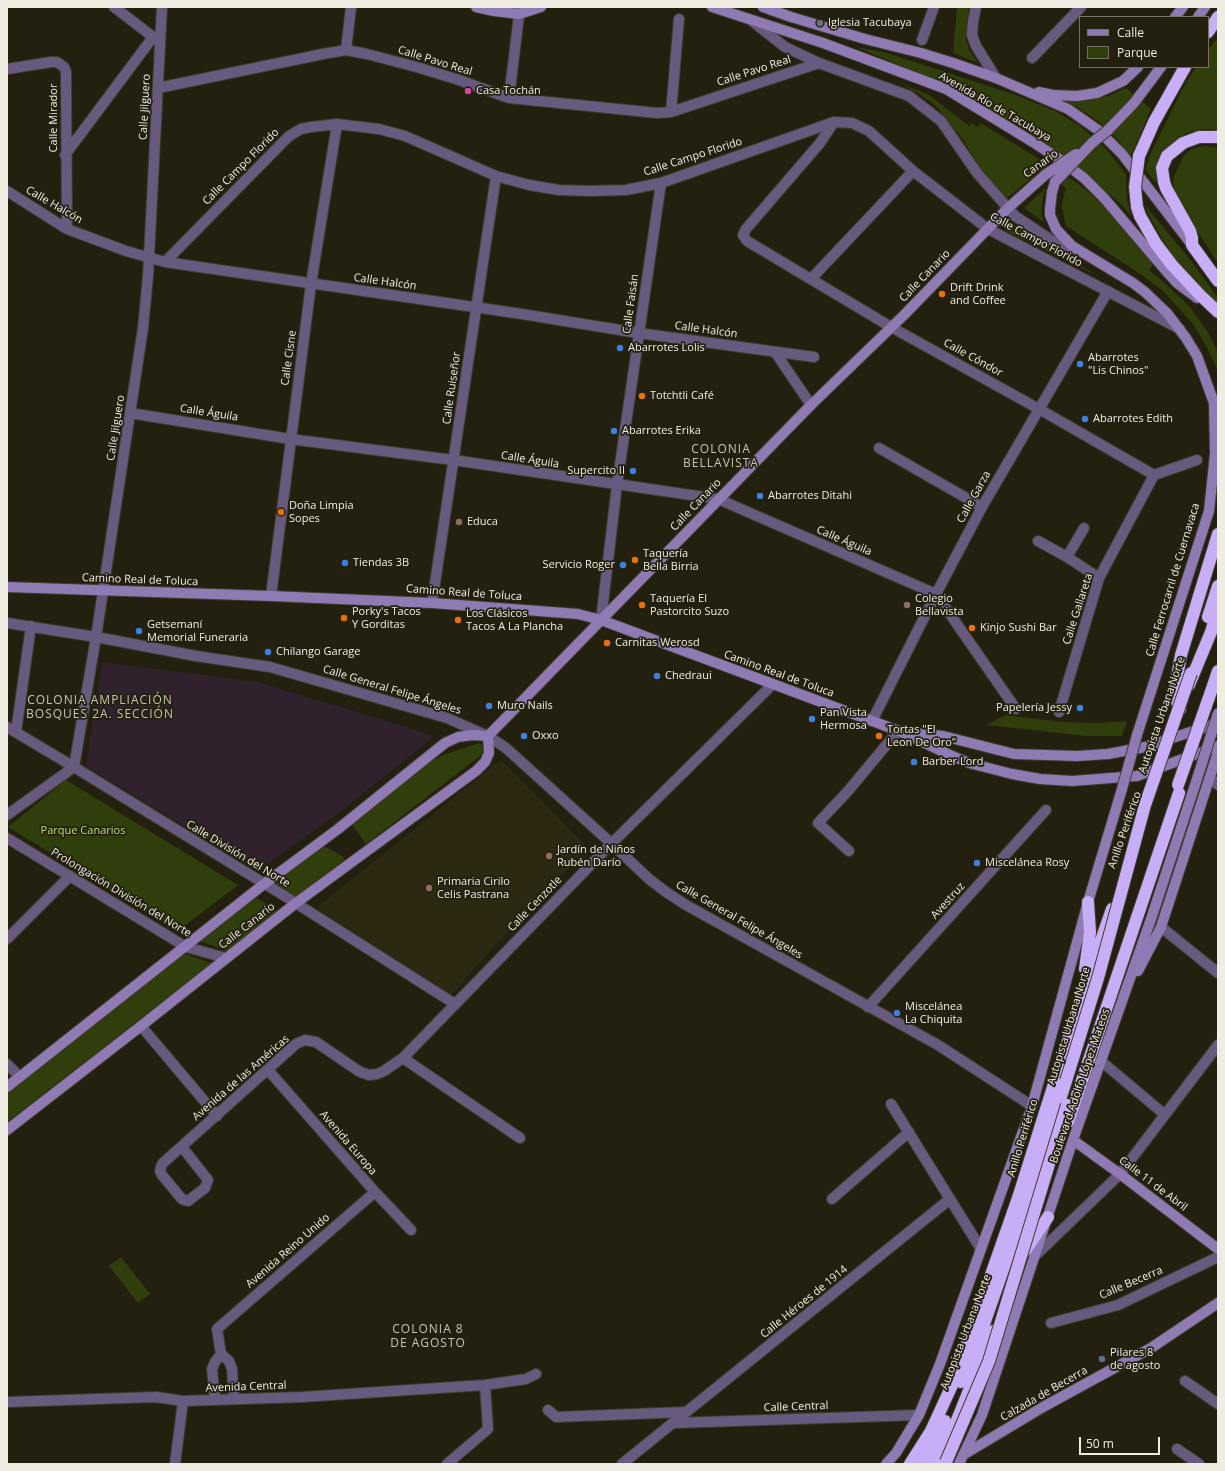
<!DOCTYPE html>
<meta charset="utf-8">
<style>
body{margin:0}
#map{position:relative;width:1225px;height:1471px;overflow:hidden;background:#232010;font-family:"Open Sans",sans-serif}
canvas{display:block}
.frame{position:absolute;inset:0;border:8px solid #efede2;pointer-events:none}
.legend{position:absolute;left:1079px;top:16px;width:130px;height:52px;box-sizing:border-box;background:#232010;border:1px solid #757264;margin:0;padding:5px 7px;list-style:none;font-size:12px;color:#efede2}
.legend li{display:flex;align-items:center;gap:8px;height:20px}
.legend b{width:20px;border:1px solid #757264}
.scale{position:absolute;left:1079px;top:1437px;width:81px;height:18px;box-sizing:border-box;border:2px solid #efede2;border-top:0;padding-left:5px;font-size:12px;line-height:14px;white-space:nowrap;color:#efede2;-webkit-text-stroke:3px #232010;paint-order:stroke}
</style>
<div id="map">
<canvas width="1225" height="1471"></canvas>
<div class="frame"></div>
<ul class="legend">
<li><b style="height:5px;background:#8f7ab4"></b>Calle</li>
<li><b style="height:11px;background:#2f3e0a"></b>Parque</li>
</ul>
<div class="scale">50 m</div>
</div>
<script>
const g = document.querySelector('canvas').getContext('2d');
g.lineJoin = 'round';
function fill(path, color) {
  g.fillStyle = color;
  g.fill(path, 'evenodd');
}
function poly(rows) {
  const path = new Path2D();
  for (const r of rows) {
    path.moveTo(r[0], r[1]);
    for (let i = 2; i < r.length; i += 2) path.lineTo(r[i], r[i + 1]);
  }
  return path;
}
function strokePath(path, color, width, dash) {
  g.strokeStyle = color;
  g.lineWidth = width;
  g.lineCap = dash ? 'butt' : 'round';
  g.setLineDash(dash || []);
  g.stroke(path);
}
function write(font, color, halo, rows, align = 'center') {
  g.font = font + ' "Open Sans",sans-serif';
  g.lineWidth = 3.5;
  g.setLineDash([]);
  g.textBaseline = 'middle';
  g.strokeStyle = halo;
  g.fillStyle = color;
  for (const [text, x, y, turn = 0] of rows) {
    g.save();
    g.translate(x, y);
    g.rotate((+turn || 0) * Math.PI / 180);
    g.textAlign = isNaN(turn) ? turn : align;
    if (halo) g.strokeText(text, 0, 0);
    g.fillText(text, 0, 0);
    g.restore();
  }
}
const built = poly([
 [501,760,588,848,533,904,451,995,316,908]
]);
const medical = poly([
 [102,662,257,682,410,728,432,736,429,741,340,812,257,871,86,766]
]);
const green = poly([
 [957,7,969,7,966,40,969,49,978,63,953,53],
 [1218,38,1218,130,1204,129,1189,132,1177,139,1168,151,1159,186,1145,170,1151,153,1183,88,1196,67,1208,67,1208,49],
 [856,47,884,52,1016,95,1055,111,1080,126,1107,150,1126,174,1127,200,1132,217,1120,203,1089,178,972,102,973,99,942,83],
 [901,84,928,94,969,126,972,123,978,127,981,123,1073,180,1093,196,1109,212,1153,265,1149,270,1167,285,1190,307,1207,331,1218,352,1218,371,1204,342,1193,324,1163,291,1142,275,1066,226,1062,208,1063,199,1066,188,1041,170,1006,199,982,171,964,141,937,107,918,93],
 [1126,88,1151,109,1131,156,1118,140,1099,122,1077,107,1060,100,1083,100,1108,96],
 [1207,146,1218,148,1218,263,1197,231,1176,194,1173,184,1174,176,1183,157,1189,151,1197,147],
 [1046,188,1043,197,1041,211,1044,222,1024,208],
 [1145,205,1192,262,1218,298,1218,304,1185,271,1170,252,1149,216],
 [1011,223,1098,276,1004,230],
 [1005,715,1063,722,1097,723,1127,721,1122,736,1086,736,987,725],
 [479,743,482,745,483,751,480,756,366,844,351,823,431,761,443,755],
 [66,780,238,885,178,931,8,827],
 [319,846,324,846,344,857,343,861,299,896,294,896,274,884,274,881],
 [254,896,277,911,230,950,225,950,200,941,200,938],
 [183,953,211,963,209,966,7,1122,7,1089],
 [121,1257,150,1294,138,1303,109,1266]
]);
const street = poly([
 [114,7,157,40],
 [976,7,973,22,972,35,976,46,996,78],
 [752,21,785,47,819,63,909,96,941,121,977,173,1015,216,1051,240,1077,250],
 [922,40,934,7],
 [346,50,351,7],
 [1032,58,1081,7],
 [7,69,51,62,57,62,64,67,66,72,67,229],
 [158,88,323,54,346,50,367,54,420,68,456,79,509,98,657,113,671,112,819,63],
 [509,98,520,7],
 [671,112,679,19],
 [834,122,820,143,746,229,743,235,747,241,891,327,1039,409,1154,475,1197,460],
 [65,155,153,37],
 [7,191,67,229,126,251,165,262,522,314,638,333,814,357],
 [165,262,289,136,301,129,311,127,337,124,379,129,405,136,496,176,529,185,559,190,589,191,626,190,661,183,834,122,852,123,869,131,913,171,988,229,1180,329],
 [811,279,913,171],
 [775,352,811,405],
 [130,413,290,439,453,460,718,499,936,594,1016,709],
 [879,448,982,507],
 [1038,541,1067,557,1099,578],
 [1067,557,1084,528],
 [271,596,311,284,337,124],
 [432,603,496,176],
 [601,620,617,485,661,183],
 [7,623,96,637,196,656,270,667,447,718,488,736,506,748,611,843,649,879,666,892,686,905,938,1045,1032,1106],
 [1059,712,1099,578,1154,475],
 [872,721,936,594,982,507,1108,291],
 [7,727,74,767,283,895,455,1004],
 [16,732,31,626],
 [1210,778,1218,785],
 [7,815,74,767,96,637,143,328,148,276,162,7],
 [7,838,186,947,226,958],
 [849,851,818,823,848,791,898,731],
 [1161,927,1218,973],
 [7,939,70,876],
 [868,1007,1046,810],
 [141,1026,217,1116],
 [403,1058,520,1138],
 [1101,1061,1164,1114],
 [7,1064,20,1077],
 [268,1070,375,1192,411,1230],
 [891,1104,981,1249],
 [182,1147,208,1180,205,1188,188,1201,184,1200,181,1198,162,1175,160,1171,161,1167,163,1163,296,1044,305,1040,316,1042,360,1072,369,1075,377,1074,384,1071,403,1058,608,847,772,685],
 [832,1199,909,1132],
 [1035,1256,1120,1174,1218,1045],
 [1051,1323,1118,1305,1218,1257],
 [1185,1381,1218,1404],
 [234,1398,232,1369,229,1361,221,1354,217,1329,375,1192],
 [215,1399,212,1369,215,1362,221,1354],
 [7,1402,156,1397,183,1401,302,1397,485,1385,526,1379,536,1374],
 [548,1410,556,1417,686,1412],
 [673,1423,919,1415],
 [1177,1449,1199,1464],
 [175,1464,183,1401],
 [447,1464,488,1429,485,1385],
 [622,1464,950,1199]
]);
const secondary = poly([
 [476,7,494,11,519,14,541,7],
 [712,7,823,43,946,89,1036,144,1059,159,1084,178,1104,198,1167,272,1177,283,1197,298],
 [763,7,791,17,865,39,921,53,953,63,996,78,1068,109,1098,130,1122,154,1192,245],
 [1175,17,1183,7],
 [1198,17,1205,7],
 [1039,92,1053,95,1077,96,1097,93,1123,81,1138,67],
 [1108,130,1134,103,1161,67],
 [1055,182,1052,192,1050,209,1050,215,1056,229,1072,246,1133,283,1145,292,1167,313,1186,338,1197,356,1214,403,1215,454,1209,511,1137,735],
 [7,587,271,596,432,603,578,614,601,620,899,731,950,755,969,763,1012,774,1040,779,1072,781,1137,776,1218,746],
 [907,732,943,736,1014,754,1077,756,1108,754,1145,747,1218,723],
 [1138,971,1161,927,1218,752],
 [7,1087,264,884,338,829,445,743,458,737,472,735,488,736],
 [7,1130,141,1026,296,903,476,771,485,762,489,753,488,736,811,405,904,315,1007,209,1045,175],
 [1073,1140,1120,1174,1218,1249],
 [963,1455,1043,1407,1151,1348,1218,1303],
 [886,1464,896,1453,919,1415,940,1364,1032,1106,1088,902,1122,789],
 [959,1464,982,1415,1073,1140,1151,919,1196,782]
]);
const highway = poly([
 [1208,32,1218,17],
 [1218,137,1199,137,1183,143,1167,156,1162,168,1164,182,1166,188,1190,231,1192,238,1192,245,1218,281],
 [1139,156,1154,122,1185,67],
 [1140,216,1156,244,1172,265,1200,295,1218,312],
 [1208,617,1218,586],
 [1189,685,1211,632,1218,609],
 [1213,686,1218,671],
 [1180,709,1175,697,1175,689,1181,655,1218,534],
 [1085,969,1090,932,1088,902],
 [1068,1122,1179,793],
 [1025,1251,1048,1217],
 [961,1382,975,1350,1035,1178,1066,1081],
 [910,1464,931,1431,953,1383,1018,1198,1082,995,1112,909],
 [920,1464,935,1443,945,1421],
 [932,1464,949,1440,993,1331]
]);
const secondaryBridge = poly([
 [1045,175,1076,154],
 [1055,182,1092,143,1108,130],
 [1196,782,1218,713],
 [1122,789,1137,735]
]);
const highwayBridge = poly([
 [1139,156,1135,187,1137,207,1140,216],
 [1178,785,1213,686],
 [1066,1081,1098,978,1145,805,1191,673],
 [946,1462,989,1361,1067,1105]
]);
const markers = [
 [820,23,4,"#6b7280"],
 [468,91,4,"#d1479c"],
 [942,294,4,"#e8710a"],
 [620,348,4,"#3f7fe0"],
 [1080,364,4,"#3f7fe0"],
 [642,396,4,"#e8710a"],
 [1085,419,4,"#3f7fe0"],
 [614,431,4,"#3f7fe0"],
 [633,471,4,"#3f7fe0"],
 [760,496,4,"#3f7fe0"],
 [281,512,4,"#e8710a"],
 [459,522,4,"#8d6e63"],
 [635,560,4,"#e8710a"],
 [345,563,4,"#3f7fe0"],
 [623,565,4,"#3f7fe0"],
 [642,605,4,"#e8710a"],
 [907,605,4,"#8d6e63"],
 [344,618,4,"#e8710a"],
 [458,620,4,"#e8710a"],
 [972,628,4,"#e8710a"],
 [139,631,4,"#3f7fe0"],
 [607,643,4,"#e8710a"],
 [268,652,4,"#3f7fe0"],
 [657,676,4,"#3f7fe0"],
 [489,706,4,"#3f7fe0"],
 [1080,708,4,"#3f7fe0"],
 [812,719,4,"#3f7fe0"],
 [524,736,4,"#3f7fe0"],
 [879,736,4,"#e8710a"],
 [914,762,4,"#3f7fe0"],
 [549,856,4,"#8d6e63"],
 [977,863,4,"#3f7fe0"],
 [429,888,4,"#8d6e63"],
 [897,1013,4,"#3f7fe0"],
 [1102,1359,4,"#5c6f8a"]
];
const poiNames = [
 ["Iglesia Tacubaya",828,23],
 ["Casa Tochán",476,91],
 ["Drift Drink",950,288],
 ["and Coffee",950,301],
 ["Abarrotes Lolis",628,348],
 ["Abarrotes",1088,358],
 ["\"Lis Chinos\"",1088,371],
 ["Totchtli Café",650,396],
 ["Abarrotes Edith",1093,419],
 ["Abarrotes Erika",622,431],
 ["Supercito II",625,471,"right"],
 ["Abarrotes Ditahi",768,496],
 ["Doña Limpia",289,506],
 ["Sopes",289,519],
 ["Educa",467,522],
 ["Taquería",643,554],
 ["Bella Birria",643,567],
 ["Tiendas 3B",353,563],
 ["Servicio Roger",615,565,"right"],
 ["Taquería El",650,599],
 ["Pastorcito Suzo",650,612],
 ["Colegio",915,599],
 ["Bellavista",915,612],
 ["Porky's Tacos",352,612],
 ["Y Gorditas",352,625],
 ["Los Clásicos",466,614],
 ["Tacos A La Plancha",466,627],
 ["Getsemaní",147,625],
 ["Memorial Funeraria",147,638],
 ["Kinjo Sushi Bar",980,628],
 ["Carnitas Werosd",615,643],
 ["Chilango Garage",276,652],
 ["Chedraui",665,676],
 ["Muro Nails",497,706],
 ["Papelería Jessy",1072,708,"right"],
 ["Pan Vista",820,713],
 ["Hermosa",820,726],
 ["Tortas \"El",887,730],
 ["Leon De Oro\"",887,743],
 ["Oxxo",532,736],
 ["Barber Lord",922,762],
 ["Jardín de Niños",557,850],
 ["Rubén Darío",557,863],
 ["Miscelánea Rosy",985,863],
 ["Primaria Cirilo",437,882],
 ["Celis Pastrana",437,895],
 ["Miscelánea",905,1007],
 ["La Chiquita",905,1020],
 ["Pilares 8",1110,1353],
 ["de agosto",1110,1366]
];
const streetNames = [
 ["Calle Pavo Real",435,61,17],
 ["Calle Pavo Real",754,71,-18],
 ["Calle Jilguero",145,107,-87],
 ["Avenida Río de Tacubaya",995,107,30],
 ["Calle Mirador",54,118,-90],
 ["Calle Campo Florido",693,157,-18],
 ["Canario",1041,164,-36],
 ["Calle Campo Florido",241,167,-45],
 ["Calle Halcón",54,205,30],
 ["Calle Campo Florido",1036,240,28],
 ["Calle Canario",925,276,-46],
 ["Calle Halcón",385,282,8],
 ["Calle Faisán",631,304,-82],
 ["Calle Halcón",706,330,8],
 ["Calle Cisne",289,358,-82],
 ["Calle Cóndor",973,358,29],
 ["Calle Ruiseñor",452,388,-82],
 ["Calle Águila",209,413,9],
 ["Calle Jilguero",116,428,-81],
 ["Calle Águila",530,460,9],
 ["Calle Garza",974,497,-61],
 ["Calle Canario",696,505,-46],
 ["Calle Águila",844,541,23],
 ["Camino Real de Toluca",140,580,2],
 ["Calle Ferrocarril de Cuernavaca",1173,580,-73],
 ["Camino Real de Toluca",464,593,4],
 ["Calle Gallareta",1078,609,-72],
 ["Camino Real de Toluca",779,674,20],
 ["Calle General Felipe Ángeles",392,690,17],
 ["Autopista Urbana Norte",1162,715,-71],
 ["Anillo Periférico",1125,830,-71],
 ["Calle División del Norte",238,854,31],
 ["Prolongación División del Norte",121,893,31],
 ["Avestruz",948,901,-48],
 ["Calle Cenzotle",535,904,-46],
 ["Calle General Felipe Ángeles",739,920,30],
 ["Calle Canario",247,926,-38],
 ["Autopista Urbana Norte",1069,1026,-73],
 ["Avenida de las Américas",241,1078,-41],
 ["Boulevard Adolfo López Mateos",1080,1086,-71],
 ["Anillo Periférico",1023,1138,-73],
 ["Avenida Europa",348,1143,49],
 ["Calle 11 de Abril",1153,1184,37],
 ["Avenida Reino Unido",288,1251,-41],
 ["Calle Becerra",1131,1283,-23],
 ["Calle Héroes de 1914",804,1302,-39],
 ["Autopista Urbana Norte",966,1332,-69],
 ["Avenida Central",246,1387,-2],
 ["Calzada de Becerra",1044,1394,-30],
 ["Calle Central",796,1407,-2]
];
const parkNames = [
 ["Parque Canarios",83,831]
];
const neighbourhoodNames = [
 ["COLONIA",721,450],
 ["BELLAVISTA",721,464],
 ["COLONIA AMPLIACIÓN",100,701],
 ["BOSQUES 2A. SECCIÓN",100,715],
 ["COLONIA 8",428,1330],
 ["DE AGOSTO",428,1344]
];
fill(built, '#2d2811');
fill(medical, '#31212c');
fill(green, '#2f3e0a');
strokePath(street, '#403d2d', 12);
strokePath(secondary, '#403d2d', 12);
strokePath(highway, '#403d2d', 14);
strokePath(street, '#675a7e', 10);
strokePath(secondary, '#8f7ab4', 10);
strokePath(highway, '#c8aef6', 12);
strokePath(secondaryBridge, '#403d2d', 12, []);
strokePath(highwayBridge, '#403d2d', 14, []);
strokePath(secondaryBridge, '#8f7ab4', 10);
strokePath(highwayBridge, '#c8aef6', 12);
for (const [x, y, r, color] of markers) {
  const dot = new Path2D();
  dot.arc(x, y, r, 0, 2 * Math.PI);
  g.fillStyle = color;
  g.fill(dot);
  strokePath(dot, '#232010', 1.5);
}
write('11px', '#efede2', '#232010', poiNames, 'left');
write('11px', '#efede2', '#232010', streetNames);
write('11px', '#b8e164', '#232010', parkNames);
g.letterSpacing = '1px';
write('12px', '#c7c3af', '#232010', neighbourhoodNames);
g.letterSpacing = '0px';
</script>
